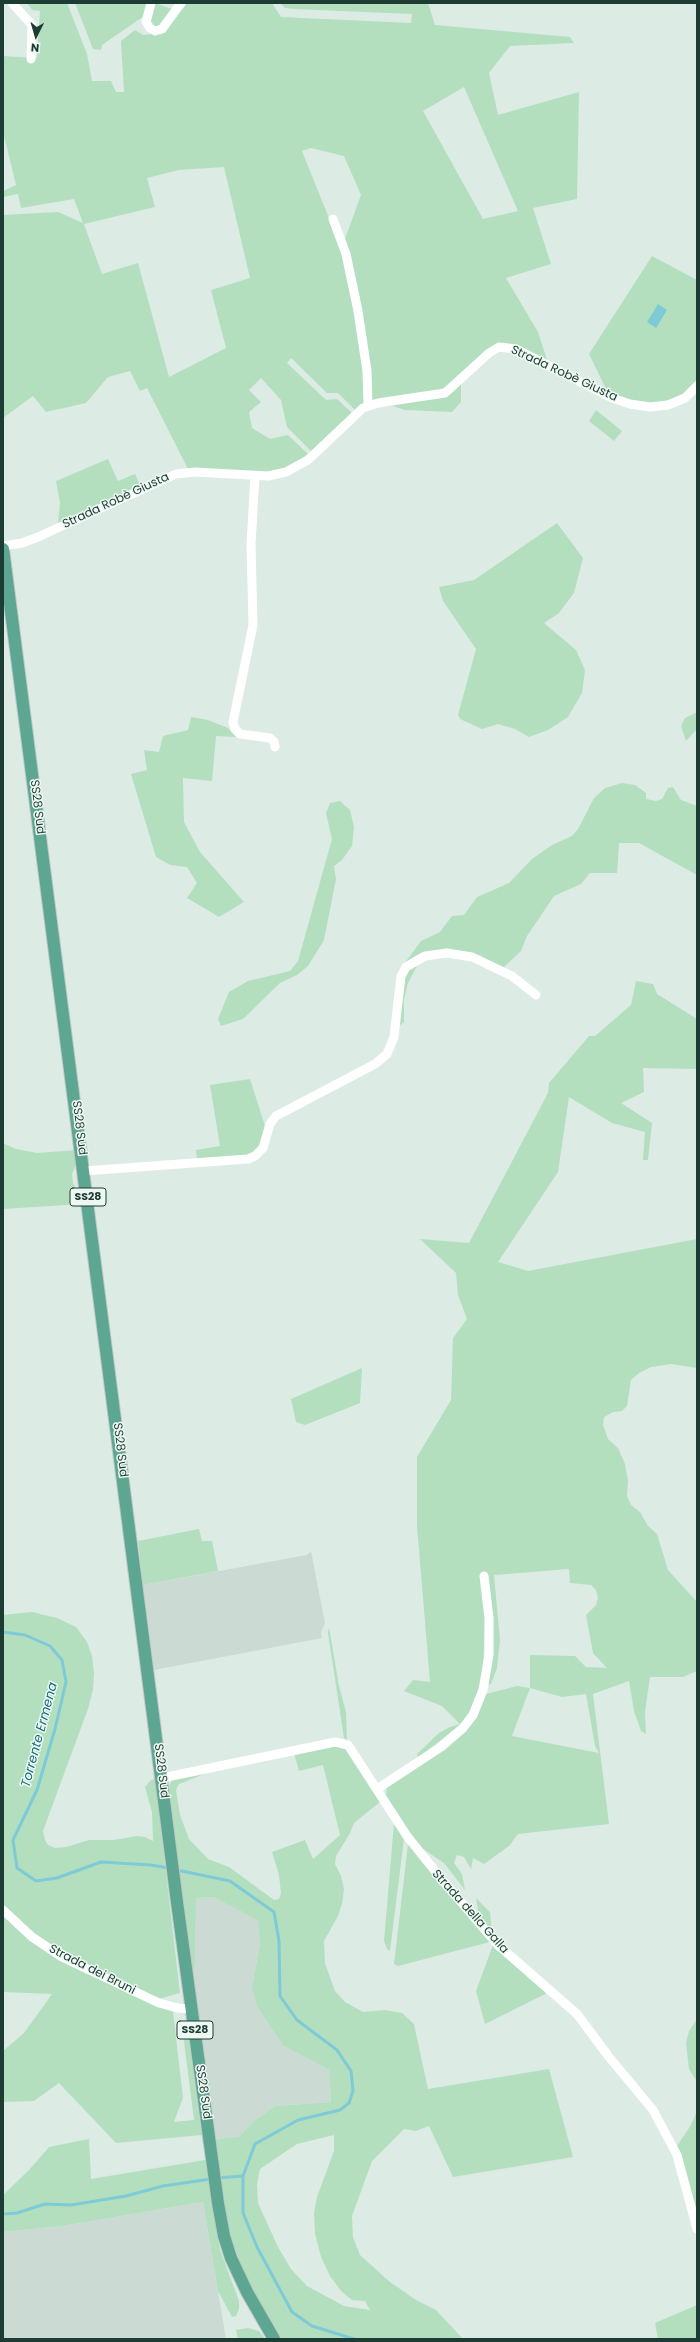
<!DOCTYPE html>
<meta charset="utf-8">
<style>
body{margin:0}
#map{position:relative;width:700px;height:2342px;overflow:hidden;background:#ddebe5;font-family:Poppins,sans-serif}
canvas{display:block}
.frame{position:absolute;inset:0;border:4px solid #1d3c33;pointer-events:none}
.north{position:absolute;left:16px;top:16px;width:40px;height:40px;-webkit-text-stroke:3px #eef8f3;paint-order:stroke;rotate:185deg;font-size:11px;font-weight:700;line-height:16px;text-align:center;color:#1d3c33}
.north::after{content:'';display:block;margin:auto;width:14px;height:18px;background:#1d3c33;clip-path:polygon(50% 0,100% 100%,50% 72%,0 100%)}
</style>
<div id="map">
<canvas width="700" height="2342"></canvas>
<div class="frame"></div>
<div class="north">N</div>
</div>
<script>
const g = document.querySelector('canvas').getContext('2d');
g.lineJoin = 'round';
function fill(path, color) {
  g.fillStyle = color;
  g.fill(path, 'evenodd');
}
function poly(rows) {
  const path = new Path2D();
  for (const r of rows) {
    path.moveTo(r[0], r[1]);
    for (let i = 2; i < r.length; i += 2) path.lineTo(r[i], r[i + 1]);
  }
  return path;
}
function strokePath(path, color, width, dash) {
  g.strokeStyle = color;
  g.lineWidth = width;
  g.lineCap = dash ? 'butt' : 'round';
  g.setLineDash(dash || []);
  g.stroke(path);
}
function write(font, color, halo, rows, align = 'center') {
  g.font = font + ' Poppins,sans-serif';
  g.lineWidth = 3;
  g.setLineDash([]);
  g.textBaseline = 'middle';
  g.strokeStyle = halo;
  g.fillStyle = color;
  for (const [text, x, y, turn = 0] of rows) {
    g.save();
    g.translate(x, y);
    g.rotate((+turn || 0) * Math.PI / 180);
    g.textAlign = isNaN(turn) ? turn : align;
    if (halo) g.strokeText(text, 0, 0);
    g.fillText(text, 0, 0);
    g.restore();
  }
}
const built = poly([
 [311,1551,325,1623,321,1632,322,1638,154,1670,143,1585,301,1556,307,1555],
 [213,1897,259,1920,260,1944,252,1987,284,2046,329,2070,331,2102,275,2106,255,2120,240,2136,214,2140,192,1974,195,1967,196,1898],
 [203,2202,226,2339,3,2339,3,2232,62,2226]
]);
const green = poly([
 [27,3,67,3,87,54,92,81,111,81,116,92,124,92,121,41,135,30,143,35,162,33,187,3,272,3,281,17,411,23,412,14,293,9,285,8,280,3,428,3,435,25,570,37,574,43,510,46,489,73,498,115,579,92,577,199,533,208,551,264,506,278,538,332,547,360,506,343,443,390,370,401,345,239,361,195,344,156,311,148,302,151,341,248,363,353,366,403,355,410,338,393,327,393,291,358,287,363,326,400,337,399,352,413,312,452,287,427,281,400,261,378,249,390,261,402,249,412,252,428,270,439,288,435,309,455,279,472,188,469,147,388,140,391,130,371,108,377,86,403,46,412,33,396,3,418,3,215,58,212,83,223,74,199,21,208,18,194,3,197,3,191,16,185,3,132,3,56,37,58,40,11,32,10],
 [464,87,518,211,483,219,423,111],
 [224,167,250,278,211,290,226,348,169,377,138,263,102,274,84,224,155,207,147,178,179,170],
 [75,3,148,3,144,16,102,45,101,50,93,49],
 [155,3,172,9,161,25,155,27,150,23],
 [652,256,697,280,697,379,685,394,674,399,657,403,642,403,621,398,607,391,589,354],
 [461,384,461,402,452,412,405,410,390,405,451,393],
 [596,410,622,431,614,441,589,421],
 [108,459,118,481,135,474,141,487,58,524,60,503,56,481],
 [557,523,583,558,574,593,559,613,544,623,576,650,585,670,582,693,568,717,548,730,529,737,515,729,498,724,482,729,460,719,458,715,476,649,443,601,439,587,474,580],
 [695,713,697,713,697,729,686,741,681,726,685,718],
 [191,717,208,720,228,728,236,737,216,736,212,781,183,778,184,822,200,852,244,902,219,917,187,898,197,883,187,867,170,865,156,857,131,774,147,770,144,750,159,752,163,736,188,730],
 [622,783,635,785,646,793,646,799,656,801,662,799,668,788,673,787,681,800,697,806,697,875,639,843,619,843,617,873,590,873,581,884,554,896,527,936,521,951,503,968,447,950,401,968,421,941,440,932,452,916,464,915,477,897,509,883,532,859,552,845,572,836,578,829,594,798,605,788],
 [340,801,350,810,354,827,352,846,342,860,334,866,336,879,324,940,308,966,297,975,280,983,243,1019,221,1026,218,1019,229,992,248,981,290,971,298,961,332,839,326,813,330,803],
 [419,962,408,983,404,1000,404,1022,397,1028,401,984,410,968],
 [636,981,653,984,657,994,697,1019,697,1069,643,1068,644,1092,621,1103,652,1123,648,1160,643,1160,645,1132,612,1123,569,1097,558,1172,498,1262,528,1271,697,1239,697,1368,671,1364,651,1367,639,1373,631,1380,627,1406,622,1411,613,1412,604,1417,603,1425,608,1439,618,1448,625,1464,628,1481,627,1496,631,1505,640,1512,648,1526,657,1534,668,1570,697,1602,697,1671,683,1677,650,1677,645,1712,646,1734,641,1731,634,1711,629,1681,593,1694,609,1824,518,1834,509,1846,484,1864,473,1858,471,1869,464,1857,457,1855,454,1863,462,1874,465,1890,444,1863,420,1847,410,1835,386,1796,387,1787,440,1752,478,1713,486,1694,517,1686,530,1688,530,1655,575,1656,586,1667,607,1668,593,1653,586,1615,596,1605,598,1598,596,1590,591,1585,570,1583,569,1569,494,1575,500,1640,497,1668,491,1684,488,1685,493,1642,485,1618,483,1671,479,1688,470,1711,461,1724,418,1758,417,1754,439,1733,450,1727,460,1724,442,1706,404,1691,413,1680,430,1682,417,1526,417,1457,451,1400,453,1338,467,1319,458,1295,456,1273,420,1239,469,1243,548,1093,549,1083,589,1036,595,1036,631,1005],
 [530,1688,562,1697,586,1694,595,1746,599,1753,512,1736],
 [250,1079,265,1126,258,1150,248,1156,197,1160,196,1150,220,1146,210,1085],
 [3,1143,16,1149,37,1153,76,1150,77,1162,72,1174,73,1183,77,1191,81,1193,82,1204,3,1209],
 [362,1368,360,1403,305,1425,296,1422,291,1399],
 [199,1529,202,1541,212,1541,218,1571,143,1585,138,1541],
 [32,1612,57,1618,76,1627,87,1642,92,1656,94,1673,93,1689,88,1709,47,1820,43,1831,45,1840,48,1845,55,1848,66,1847,89,1840,114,1840,137,1836,145,1837,153,1841,152,1812,145,1787,151,1780,155,1779,180,1993,158,1999,62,1952,35,1934,3,1905,3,1615],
 [329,1627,339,1686,346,1712,347,1740,344,1738,328,1633],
 [332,1745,347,1749,380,1802,354,1823,350,1833,336,1856,335,1864,341,1876,344,1889,342,1904,338,1916,324,1941,325,1963,335,1991,345,2002,363,2012,385,2010,402,2013,414,2024,428,2089,549,2069,573,2157,453,2177,429,2126,416,2131,404,2129,372,2161,352,2216,353,2237,360,2255,390,2282,416,2300,436,2310,463,2339,281,2339,246,2278,228,2229,214,2140,240,2136,255,2120,275,2106,331,2102,329,2070,284,2046,257,2006,252,1987,260,1944,258,1920,213,1897,196,1898,195,1967,192,1974,169,1786,172,1780,207,1773,179,1784,176,1790,180,1815,189,1839,208,1859,229,1867,274,1900,279,1899,281,1893,279,1875,272,1852,305,1840,313,1859,340,1835,323,1765,299,1771,294,1753],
 [334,2135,334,2151,317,2197,314,2213,315,2233,321,2257,330,2276,341,2291,352,2300,365,2301,370,2310,344,2306,307,2286,291,2269,278,2247,258,2203,257,2184,260,2169,297,2144],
 [394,1823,404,1839,390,1951,387,1949,384,1941],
 [408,1844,425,1866,490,1942,398,1966,394,1964],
 [476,1898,490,1912,492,1933,479,1915],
 [3,1914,27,1937,157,2005,173,2012,183,2098,174,2122,194,2120,182,2026,186,2019,202,2135,116,2143,59,2083,34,2101,3,2102,3,2051,24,2033,52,1994,3,1992],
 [493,1945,549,1992,485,2024,476,1991],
 [697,2019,697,2063,696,2080,689,2069,686,2043,689,2031],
 [697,2111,697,2217,677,2146,691,2125],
 [89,2139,91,2179,205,2160,220,2250,239,2301,239,2309,236,2316,232,2317,218,2291,203,2202,62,2226,3,2232,3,2195,29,2170,49,2147],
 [697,2305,697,2339,658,2339,655,2323],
 [248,2328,259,2331,265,2339,238,2339,236,2330]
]);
const water = poly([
 [658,304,667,310,656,328,647,322]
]);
const stream = poly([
 [3,1632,25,1635,50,1646,62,1660,66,1682,55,1729,37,1790,13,1840,17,1868,36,1881,57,1878,101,1862,151,1865,169,1868],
 [177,1870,230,1881,274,1912,279,1941,280,1996,297,2020,337,2050,351,2071,353,2091,349,2103,340,2110,298,2120,255,2144,243,2176,243,2213,257,2247,292,2312,312,2326,354,2339],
 [216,2178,243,2176],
 [3,2214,17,2213,45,2204,71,2205,126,2196,163,2186,211,2179]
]);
const minor = poly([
 [12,3,32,25,31,59],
 [151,3,146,22,150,28,155,31,162,29,181,3],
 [333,219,346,254,358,311,367,371,368,405],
 [255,476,251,544,253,625,233,722,235,729,240,734,270,738,274,742,275,747],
 [3,546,22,543,38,537,176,474,195,472,268,476,286,472,308,460,363,408,378,403,445,393,489,353,499,347,516,349,612,398,630,404,650,407,668,405,685,398,697,386],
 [84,1171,248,1159,255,1156,263,1148,270,1124,276,1116,375,1064,387,1054,394,1037,401,976,406,967,425,956,447,953,472,957,512,976,536,995],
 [162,1778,335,1742,348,1745,407,1836,444,1882,498,1945,577,2014,609,2057,653,2110,677,2155,697,2229],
 [377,1789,441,1747,463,1728,473,1715,483,1690,489,1655,489,1618,484,1576],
 [3,1910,32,1937,62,1957,159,2003,178,2008,192,2009]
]);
const primary = poly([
 [3,549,177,1902,218,2203,224,2236,231,2258,247,2292,274,2339]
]);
const shields = [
 [88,1197,36],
 [195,2030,36]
];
const shieldNames = [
 ["SS28",88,1197],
 ["SS28",195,2030]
];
const streetNames = [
 ["Strada Robè Giusta",564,374,25],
 ["Strada Robè Giusta",116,501,-25],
 ["SS28 Sud",37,807,83],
 ["SS28 Sud",79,1128,83],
 ["SS28 Sud",120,1450,83],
 ["SS28 Sud",161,1771,83],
 ["Strada della Galla",470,1912,48],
 ["Strada dei Bruni",92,1970,27],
 ["SS28 Sud",203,2092,82]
];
const waterNames = [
 ["Torrente Ermena",40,1735,-75]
];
fill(built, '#cbdbd4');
fill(green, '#b3dfbf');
fill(water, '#7fcad7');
strokePath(stream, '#7fcad7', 3);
strokePath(primary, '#c0c8c6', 14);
strokePath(minor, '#fff', 9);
strokePath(primary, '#5da692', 12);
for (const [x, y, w] of shields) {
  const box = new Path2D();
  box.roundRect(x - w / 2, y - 9, w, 18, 3);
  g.fillStyle = '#eef8f3';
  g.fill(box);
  strokePath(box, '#1d3c33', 1);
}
write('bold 11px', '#1d3c33', null, shieldNames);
write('12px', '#1d3c33', '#eef8f3', streetNames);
write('italic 13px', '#126d7d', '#eef8f3', waterNames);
</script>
